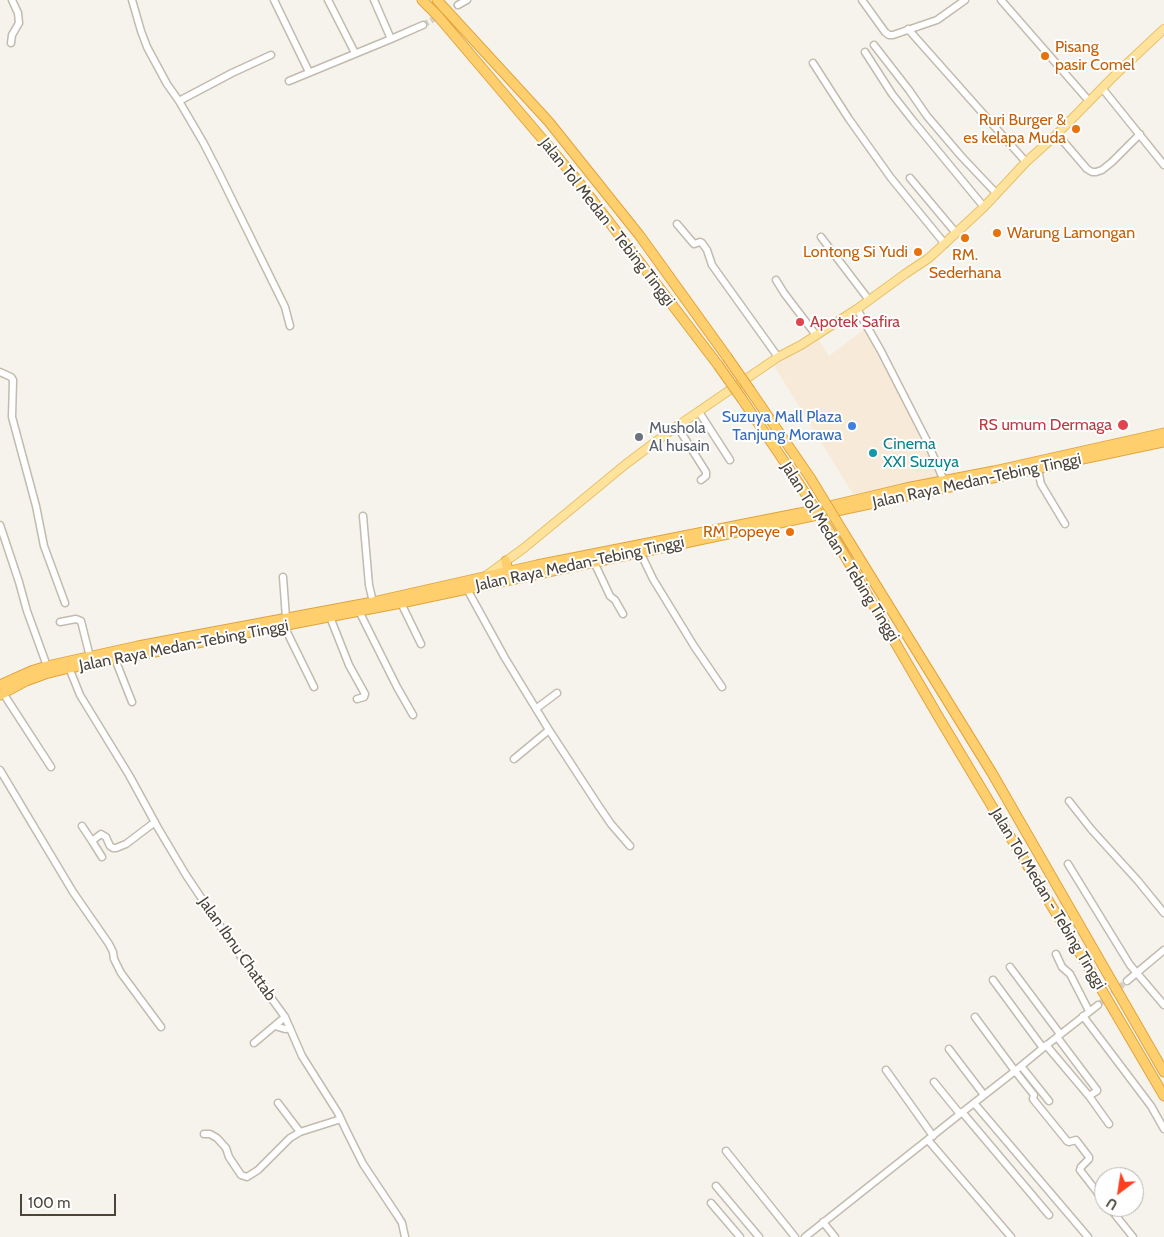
<!DOCTYPE html>
<style>
body{margin:0}
#map{position:relative;width:1164px;height:1237px;overflow:hidden;background:#f6f3ec;font-family:Cabin,sans-serif}
canvas{display:block}
.north{position:absolute;left:1094px;top:1167px;width:50px;height:50px;box-sizing:border-box;background:#fff;border:1px solid #b7b4b0;border-radius:50%;rotate:211deg;font-size:14px;font-weight:700;line-height:20px;text-align:center;color:#4b4439}
.north::after{content:'';display:block;margin:auto;width:18px;height:22px;background:#fc3f1d;clip-path:polygon(50% 0,100% 100%,50% 72%,0 100%)}
.scale{position:absolute;left:20px;top:1194px;width:96px;height:22px;box-sizing:border-box;border:2px solid #4b4439;border-top:0;padding-left:6px;font-size:15px;line-height:18px;white-space:nowrap;color:#4b4439;-webkit-text-stroke:4px #fff;paint-order:stroke}
</style>
<div id="map">
<canvas width="1164" height="1237"></canvas>
<div class="north">U</div>
<div class="scale">100 m</div>
</div>
<script>
const g = document.querySelector('canvas').getContext('2d');
g.lineJoin = 'round';
function fill(path, color) {
  g.fillStyle = color;
  g.fill(path, 'evenodd');
}
function poly(rows) {
  const path = new Path2D();
  for (const r of rows) {
    path.moveTo(r[0], r[1]);
    for (let i = 2; i < r.length; i += 2) path.lineTo(r[i], r[i + 1]);
  }
  return path;
}
function strokePath(path, color, width, dash) {
  g.strokeStyle = color;
  g.lineWidth = width;
  g.lineCap = dash ? 'butt' : 'round';
  g.setLineDash(dash || []);
  g.stroke(path);
}
function write(font, color, halo, rows, align = 'center') {
  g.font = font + ' Cabin,sans-serif';
  g.lineWidth = 4;
  g.setLineDash([]);
  g.textBaseline = 'middle';
  g.strokeStyle = halo;
  g.fillStyle = color;
  for (const [text, x, y, turn = 0] of rows) {
    g.save();
    g.translate(x, y);
    g.rotate((+turn || 0) * Math.PI / 180);
    g.textAlign = isNaN(turn) ? turn : align;
    if (halo) g.strokeText(text, 0, 0);
    g.fillText(text, 0, 0);
    g.restore();
  }
}
const commercial = poly([
 [866,328,940,477,853,494,773,364,817,337,829,356]
]);
const minorTunnel = poly([
 [423,25,458,5],
 [1098,1005,1127,981]
]);
const minor = poly([
 [132,0,141,31,147,47,167,84,179,101,203,142,219,173,285,307,290,326],
 [274,0,309,72],
 [328,0,355,53],
 [374,0,391,39],
 [862,0,885,32,889,35,893,35,937,20,965,0],
 [1001,0,1089,101],
 [458,5,467,0],
 [908,29,1026,162],
 [11,43,12,35,19,23,18,13,12,0],
 [874,45,909,90,927,116,961,156,996,193],
 [865,52,892,94,914,122,984,207],
 [813,63,849,119,891,178,945,244],
 [289,81,391,39,423,25],
 [1102,88,1164,165],
 [179,101,232,73,271,55],
 [1057,134,1087,169,1092,172,1096,172,1102,170,1112,162,1140,134],
 [910,178,956,233],
 [677,224,694,244,700,242,702,243,707,250,712,265,778,357],
 [821,237,869,300],
 [776,280,784,293,816,335],
 [857,309,881,351,926,439,944,481],
 [0,372,11,377,13,380,12,417,36,506,44,546,65,603],
 [699,412,730,460],
 [677,426,706,472,706,476,701,480],
 [1038,469,1041,484,1065,524],
 [363,516,369,585,373,602],
 [0,525,19,582,27,611,47,666],
 [640,552,653,579,694,646,722,687],
 [594,562,610,596,615,600,623,614],
 [283,577,286,618],
 [467,589,505,658,549,730,598,805,611,824,630,846],
 [401,603,421,644],
 [359,611,397,687,413,715],
 [330,617,349,665,365,694,364,697,357,699],
 [60,622,76,619,81,621,90,657],
 [284,626,314,687],
 [115,659,132,702],
 [68,665,80,695,129,775,158,828,186,875,232,944,285,1017,302,1056,338,1113,347,1132,363,1164,397,1215,402,1223,405,1237],
 [3,693,51,767],
 [537,708,557,693],
 [514,759,549,730],
 [0,770,73,892,109,944,113,952,114,959,121,973,161,1027],
 [1069,801,1091,829,1138,881,1164,913],
 [82,826,92,841,101,834,106,837,110,846,113,848,116,848,126,844,155,822],
 [92,841,102,857],
 [1068,864,1130,965,1164,1005],
 [1056,954,1062,967,1070,974,1089,1011],
 [1010,967,1060,1034],
 [993,980,1043,1048],
 [1127,981,1164,950],
 [1083,1016,1151,1106,1164,1129],
 [975,1017,1015,1071,1034,1095,1033,1099,1067,1141,1069,1142,1076,1140,1089,1157,1089,1159,1081,1167,1080,1170,1104,1201],
 [275,1026,285,1029,290,1028],
 [1057,1037,1097,1090,1097,1091,1089,1096],
 [254,1043,285,1017],
 [1046,1045,1089,1096,1109,1124],
 [949,1049,984,1095],
 [1021,1066,1049,1101],
 [886,1070,933,1136],
 [934,1082,960,1114],
 [278,1103,300,1132,341,1119],
 [974,1103,1088,1237],
 [962,1112,1049,1215],
 [204,1134,210,1134,217,1138,226,1148,229,1157,241,1175,247,1177,258,1170,290,1138,300,1132],
 [928,1140,1011,1237],
 [726,1151,795,1237],
 [716,1186,759,1237],
 [711,1203,740,1237],
 [1109,1207,1133,1237],
 [823,1222,835,1237],
 [805,1237,960,1114,1015,1071,1043,1048,1098,1005]
]);
const major = poly([
 [487,575,524,548,626,464,670,431,778,357,801,345,857,309,905,274,929,258,984,207,1026,162,1057,134,1116,74,1164,29]
]);
const highway = poly([
 [422,0,437,15,578,181,718,365],
 [437,0,549,122,640,236,727,357],
 [750,390,811,479],
 [742,399,798,482],
 [850,543,992,773,1164,1072],
 [839,546,938,716,1106,997,1164,1096],
 [506,561,507,567,510,571],
 [0,685,31,671,47,666,138,646,373,602,537,565,800,513,906,488,994,471,1164,433],
 [0,695,26,681,45,674,69,668,155,652,235,635,401,603,1164,442]
]);
const highwayBridge = poly([
 [727,357,750,390],
 [718,365,742,399],
 [811,479,850,543],
 [798,482,839,546]
]);
const markers = [
 [1045,56,5,"#e8710a"],
 [1076,129,5,"#e8710a"],
 [997,233,5,"#e8710a"],
 [965,238,5,"#e8710a"],
 [918,252,5,"#e8710a"],
 [800,322,5,"#e0444e"],
 [1123,425,6,"#e0444e"],
 [852,426,5,"#3f7fe0"],
 [639,437,5,"#6b7280"],
 [873,453,5,"#0f9aa8"],
 [790,532,5,"#e8710a"]
];
const foodNames = [
 ["Pisang",1055,47,"left"],
 ["pasir Comel",1055,65,"left"],
 ["Ruri Burger &",1066,120],
 ["es kelapa Muda",1066,138],
 ["Warung Lamongan",1007,233,"left"],
 ["Lontong Si Yudi",908,252],
 ["RM.",965,255,"center"],
 ["Sederhana",965,273,"center"],
 ["RM Popeye",780,532]
];
const streetNames = [
 ["Jalan Tol Medan - Tebing Tinggi",607,222,52],
 ["Jalan Raya Medan-Tebing Tinggi",977,481,-12],
 ["Jalan Tol Medan - Tebing Tinggi",840,552,58],
 ["Jalan Raya Medan-Tebing Tinggi",580,564,-12],
 ["Jalan Raya Medan-Tebing Tinggi",184,646,-11],
 ["Jalan Tol Medan - Tebing Tinggi",1048,899,59],
 ["Jalan Ibnu Chattab",237,949,55]
];
const healthNames = [
 ["Apotek Safira",810,322],
 ["RS umum Dermaga",1112,425,"right"]
];
const shopNames = [
 ["Suzuya Mall Plaza",842,417],
 ["Tanjung Morawa",842,435]
];
const worshipNames = [
 ["Mushola",649,428],
 ["Al husain",649,446]
];
const cultureNames = [
 ["Cinema",883,444],
 ["XXI Suzuya",883,462]
];
fill(commercial, '#f7ead8');
strokePath(minorTunnel, '#d4d0c8', 6, [6, 3]);
strokePath(minor, '#c2bbae', 9);
strokePath(major, '#e6c16a', 10);
strokePath(highway, '#e0a43c', 11);
strokePath(minor, '#fff', 6);
strokePath(major, '#ffe39c', 8);
strokePath(highway, '#ffcf6e', 9);
strokePath(highwayBridge, '#e0a43c', 11, []);
strokePath(highwayBridge, '#ffcf6e', 9);
for (const [x, y, r, color] of markers) {
  const dot = new Path2D();
  dot.arc(x, y, r, 0, 2 * Math.PI);
  g.fillStyle = color;
  g.fill(dot);
  strokePath(dot, '#fff', 2);
}
write('16px', '#c56008', '#fff', foodNames, 'right');
write('16px', '#4b4439', '#fff', streetNames);
write('16px', '#be3a42', '#fff', healthNames, 'left');
write('16px', '#366cbe', '#fff', shopNames, 'right');
write('16px', '#5b616d', '#fff', worshipNames, 'left');
write('16px', '#0d838f', '#fff', cultureNames, 'left');
</script>
